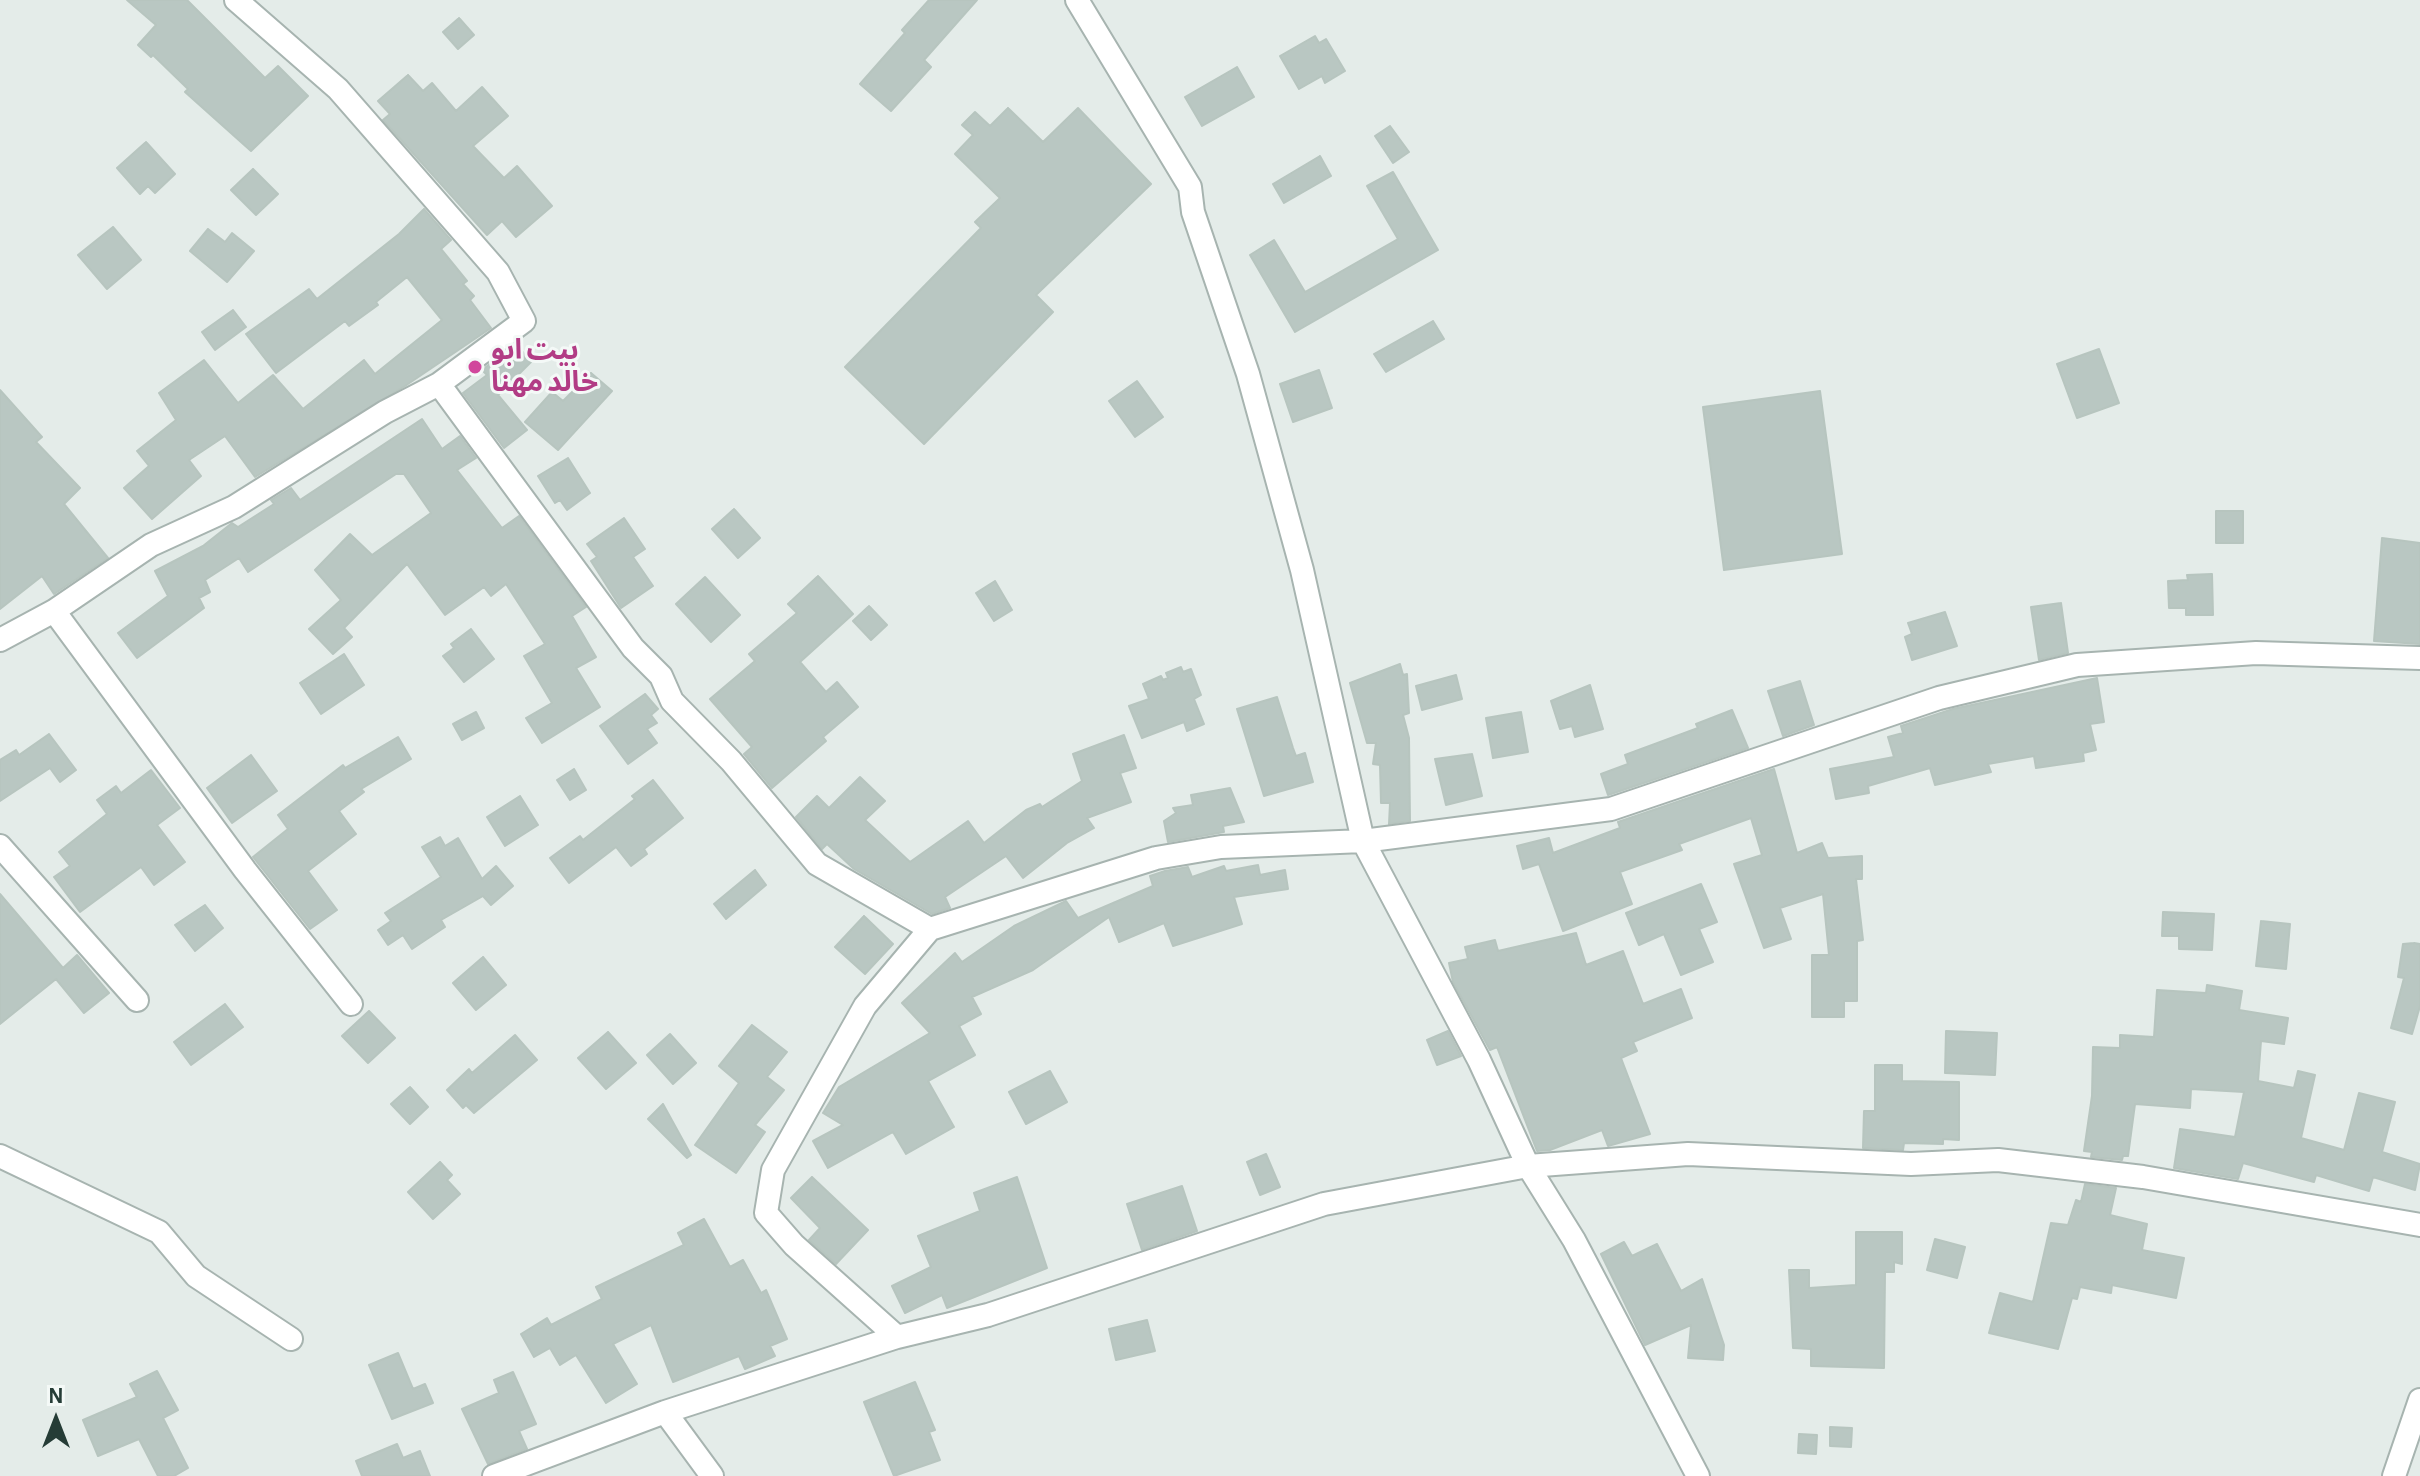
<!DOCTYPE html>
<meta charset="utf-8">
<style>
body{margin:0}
#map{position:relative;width:2420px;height:1476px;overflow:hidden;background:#e4ece9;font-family:"Alegreya Sans",sans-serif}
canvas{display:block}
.north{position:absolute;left:16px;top:1380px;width:80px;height:80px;-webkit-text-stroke:6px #f4f9f7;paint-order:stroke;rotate:0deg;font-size:22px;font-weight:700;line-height:32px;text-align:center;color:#253c36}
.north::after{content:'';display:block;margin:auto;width:28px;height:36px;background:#253c36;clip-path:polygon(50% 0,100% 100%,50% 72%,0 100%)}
</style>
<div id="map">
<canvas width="2420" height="1476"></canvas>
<div class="north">N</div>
</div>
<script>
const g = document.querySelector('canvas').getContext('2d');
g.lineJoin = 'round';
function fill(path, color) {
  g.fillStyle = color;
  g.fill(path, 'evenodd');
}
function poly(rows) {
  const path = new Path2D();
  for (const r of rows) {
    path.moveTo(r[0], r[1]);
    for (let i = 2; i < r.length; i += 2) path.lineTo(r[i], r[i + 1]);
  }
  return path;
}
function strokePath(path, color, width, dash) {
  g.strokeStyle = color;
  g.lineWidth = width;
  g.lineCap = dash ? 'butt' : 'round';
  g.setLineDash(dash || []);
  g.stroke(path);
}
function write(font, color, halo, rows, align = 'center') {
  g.font = font + ' "Alegreya Sans","Noto Sans Arabic",sans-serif';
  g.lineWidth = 6;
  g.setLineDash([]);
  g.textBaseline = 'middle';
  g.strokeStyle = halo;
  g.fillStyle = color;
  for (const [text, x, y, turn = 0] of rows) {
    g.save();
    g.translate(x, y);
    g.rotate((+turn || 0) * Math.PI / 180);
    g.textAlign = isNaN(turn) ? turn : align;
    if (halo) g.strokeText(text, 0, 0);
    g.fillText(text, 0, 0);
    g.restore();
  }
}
const building = poly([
 [127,0,187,0,265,78,278,66,308,96,251,151,185,92,188,89,153,55,151,57,138,45,156,25,127,0],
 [929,0,977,0,924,60,931,67,891,111,860,84,905,33,902,30,929,0],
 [459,18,474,35,458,49,443,32,459,18],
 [1315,36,1319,43,1326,39,1345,71,1325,83,1322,76,1299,89,1280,56,1315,36],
 [1237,67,1254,97,1202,126,1185,97,1237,67],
 [408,75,423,91,432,83,456,111,482,87,508,116,473,146,504,178,517,166,552,206,516,237,502,221,487,235,383,120,390,114,378,101,408,75],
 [1008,108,1043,142,1078,108,1151,184,1036,295,1053,312,924,444,845,367,981,228,975,222,1000,198,955,154,973,135,962,125,975,112,990,126,1008,108],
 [1390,126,1409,152,1393,163,1375,136,1390,126],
 [146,142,175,174,155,193,148,186,140,194,117,168,146,142],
 [1320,156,1331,176,1284,203,1273,184,1320,156],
 [253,169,278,194,256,215,231,190,253,169],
 [1393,172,1438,250,1295,332,1250,255,1274,240,1305,292,1398,239,1367,186,1393,172],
 [424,209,451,240,441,249,467,281,463,284,474,296,470,300,491,328,405,386,255,477,225,436,189,460,201,476,152,519,124,488,149,466,137,451,176,420,159,393,204,360,238,403,273,375,303,409,364,360,375,374,442,320,407,277,376,302,378,305,349,326,345,321,276,373,246,334,309,289,317,299,399,234,424,209],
 [113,227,141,260,107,289,78,255,113,227],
 [208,229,225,242,232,233,254,251,227,282,190,251,208,229],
 [233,310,246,327,215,350,202,332,233,310],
 [1433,321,1444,339,1386,372,1374,354,1433,321],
 [516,344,531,362,498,395,527,430,504,448,463,393,487,375,482,370,516,344],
 [2099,349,2119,403,2077,418,2057,364,2099,349],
 [1319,370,1332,408,1293,422,1280,384,1319,370],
 [591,373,612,391,558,450,525,422,552,392,563,401,591,373],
 [1137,381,1163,417,1135,437,1109,401,1137,381],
 [0,390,42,437,36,442,80,488,64,504,108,558,54,594,42,576,0,609,0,390],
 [1820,391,1842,554,1724,570,1703,407,1820,391],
 [422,419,442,449,460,436,476,458,457,470,502,528,519,516,586,607,572,616,596,657,576,668,600,707,542,743,526,718,552,703,524,656,545,644,506,584,491,596,484,587,445,615,407,564,344,628,352,637,333,654,309,629,341,600,315,570,350,534,372,555,431,513,404,474,396,474,248,572,239,558,205,580,210,592,199,598,204,608,137,658,118,633,168,596,155,571,203,546,232,523,238,527,274,504,271,500,291,488,300,500,422,419],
 [568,458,590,493,567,510,560,500,555,503,538,476,568,458],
 [734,509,760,538,738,558,712,529,734,509],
 [2216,511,2243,511,2243,543,2216,543,2216,511],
 [624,518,645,549,633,557,653,586,621,608,591,561,597,557,587,544,624,518],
 [2382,538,2420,543,2420,644,2374,641,2382,538],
 [2212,574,2213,615,2186,615,2186,608,2169,608,2168,581,2188,580,2187,575,2212,574],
 [818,576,853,614,800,662,826,692,837,682,858,707,823,737,826,741,772,788,744,754,752,747,710,699,755,661,749,654,797,613,788,604,818,576],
 [705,577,740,615,711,642,676,604,705,577],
 [995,581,1012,610,994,621,976,593,995,581],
 [2061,603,2068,653,2039,660,2031,607,2061,603],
 [869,606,887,625,871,640,853,621,869,606],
 [1945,612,1957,646,1912,660,1905,637,1912,634,1908,623,1945,612],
 [471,629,494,659,464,682,443,656,454,648,451,644,471,629],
 [344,654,364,685,321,714,300,683,344,654],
 [1400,664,1403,675,1407,674,1409,713,1403,715,1409,738,1410,821,1389,824,1390,803,1381,803,1380,765,1373,764,1376,743,1367,743,1350,683,1400,664],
 [1181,667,1183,672,1191,669,1201,695,1194,699,1204,724,1187,731,1184,722,1142,738,1129,706,1149,699,1143,684,1161,676,1163,680,1168,678,1166,673,1181,667],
 [1456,675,1462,699,1422,710,1416,686,1456,675],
 [2097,678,2104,722,2090,724,2096,750,2083,753,2084,761,2036,768,2034,756,1988,764,1991,772,1935,785,1930,768,1868,786,1869,793,1836,799,1830,769,1894,757,1888,737,1903,733,1901,726,1953,709,2097,678],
 [1800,681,1814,725,1783,736,1768,691,1800,681],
 [1590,685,1603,729,1575,737,1572,726,1560,729,1551,701,1590,685],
 [645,694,658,709,651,715,657,723,647,729,657,743,628,764,600,726,645,694],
 [1277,697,1293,748,1296,756,1305,753,1313,782,1264,796,1237,709,1277,697],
 [1732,710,1748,748,1608,795,1601,774,1628,764,1625,755,1698,728,1696,724,1732,710],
 [476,712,484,728,462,740,453,724,476,712],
 [1521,712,1528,752,1493,758,1486,718,1521,712],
 [49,734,76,770,60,782,50,768,0,801,0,760,16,750,19,755,49,734],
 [1124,735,1136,768,1120,773,1131,802,1087,818,1094,828,1067,843,1023,878,1006,856,945,897,950,908,932,914,854,869,827,844,822,849,796,817,817,796,829,808,860,777,885,801,865,820,910,862,968,821,984,843,1026,810,1040,804,1042,807,1082,781,1073,754,1124,735],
 [398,737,411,759,361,789,364,792,339,811,356,834,308,871,337,910,310,929,253,857,288,829,278,815,343,765,345,768,398,737],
 [1472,754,1482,796,1446,805,1435,759,1472,754],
 [251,755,277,791,232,823,207,788,251,755],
 [574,769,586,790,570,800,557,780,574,769],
 [1774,769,1797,853,1822,843,1828,858,1862,856,1862,879,1856,879,1863,940,1857,941,1857,1001,1844,1001,1844,1017,1812,1017,1812,955,1829,955,1823,894,1780,908,1791,939,1764,948,1734,864,1762,855,1751,818,1679,844,1682,850,1620,872,1632,904,1563,931,1539,864,1523,869,1517,846,1549,838,1553,853,1620,828,1618,822,1774,769],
 [151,770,180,808,157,825,185,862,154,885,141,867,80,912,54,877,70,866,59,852,107,814,97,800,116,786,121,793,151,770],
 [653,780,683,818,644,849,647,854,631,866,616,847,569,883,550,858,580,836,583,840,635,799,632,796,653,780],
 [1230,788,1244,822,1223,826,1224,832,1168,842,1164,821,1176,813,1173,808,1193,805,1191,795,1230,788],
 [520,796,538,825,505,846,487,817,520,796],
 [440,837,445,846,458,838,482,879,496,866,513,886,491,905,483,896,441,920,445,927,412,949,403,935,388,945,378,930,391,921,385,913,441,877,422,847,440,837],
 [1258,865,1260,875,1285,870,1288,889,1234,897,1242,924,1173,946,1164,923,1119,942,1109,917,1033,970,972,997,981,1014,959,1026,975,1055,928,1081,954,1127,906,1154,893,1132,828,1168,813,1141,843,1125,823,1113,839,1087,930,1033,902,1003,955,953,962,962,1014,926,1066,901,1078,918,1153,886,1150,876,1165,871,1188,867,1192,877,1224,866,1226,871,1258,865],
 [755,870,766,885,726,919,714,904,755,870],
 [1701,884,1717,922,1699,929,1713,962,1681,975,1664,934,1639,945,1626,913,1701,884],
 [0,894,63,968,77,955,109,993,84,1013,56,979,0,1024,0,894],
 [205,905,223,928,195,951,175,925,205,905],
 [2163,912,2214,914,2212,950,2179,949,2179,936,2162,936,2163,912],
 [864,916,893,944,865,974,835,947,864,916],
 [2261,921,2290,924,2286,969,2256,966,2261,921],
 [1576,933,1586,965,1623,951,1643,1004,1681,989,1692,1018,1633,1042,1637,1051,1621,1058,1650,1134,1608,1146,1602,1130,1550,1150,1537,1151,1497,1047,1490,1050,1453,982,1449,963,1468,959,1465,947,1495,940,1498,951,1576,933],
 [2414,943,2420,944,2420,1006,2412,1034,2391,1028,2404,978,2398,977,2403,944,2414,943],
 [483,957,506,985,476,1010,453,983,483,957],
 [2207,985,2242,991,2239,1010,2288,1018,2284,1044,2261,1041,2258,1081,2294,1088,2298,1071,2315,1075,2301,1138,2344,1150,2359,1093,2395,1102,2382,1152,2420,1164,2415,1190,2373,1177,2369,1191,2316,1175,2314,1182,2243,1163,2238,1179,2174,1168,2180,1129,2235,1137,2244,1092,2191,1089,2190,1108,2135,1104,2128,1156,2123,1156,2122,1160,2091,1157,2092,1152,2084,1151,2092,1096,2093,1047,2120,1048,2120,1035,2154,1037,2157,990,2206,993,2207,985],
 [225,1004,243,1027,191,1065,174,1042,225,1004],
 [369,1011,395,1038,368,1063,342,1036,369,1011],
 [752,1025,787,1052,767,1077,784,1090,755,1125,765,1132,736,1173,695,1145,739,1083,719,1066,752,1025],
 [1448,1031,1461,1056,1437,1065,1427,1040,1448,1031],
 [1946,1031,1997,1033,1995,1075,1945,1073,1946,1031],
 [608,1032,636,1063,606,1089,578,1058,608,1032],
 [670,1034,696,1063,673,1084,647,1055,670,1034],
 [515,1035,537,1060,474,1113,466,1105,463,1108,447,1090,469,1069,472,1073,515,1035],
 [1875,1065,1902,1065,1902,1081,1959,1082,1959,1140,1943,1139,1943,1144,1904,1143,1903,1150,1863,1148,1864,1111,1875,1111,1875,1065],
 [1050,1071,1067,1102,1026,1124,1009,1092,1050,1071],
 [410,1087,428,1107,410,1124,391,1104,410,1087],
 [663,1104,691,1155,687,1158,648,1119,663,1104],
 [1266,1154,1280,1187,1260,1195,1247,1162,1266,1154],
 [440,1162,452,1175,447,1180,460,1194,433,1219,408,1192,440,1162],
 [812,1177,868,1230,836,1264,809,1240,820,1228,791,1198,812,1177],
 [1017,1177,1047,1268,947,1308,942,1295,905,1313,892,1286,931,1267,918,1236,980,1211,974,1193,1017,1177],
 [2085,1184,2116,1188,2110,1215,2147,1224,2142,1250,2184,1258,2176,1298,2112,1285,2111,1293,2080,1287,2077,1299,2072,1298,2058,1349,1989,1333,2000,1293,2033,1302,2051,1223,2068,1225,2076,1200,2081,1202,2085,1184],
 [1182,1186,1197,1231,1142,1250,1127,1204,1182,1186],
 [704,1219,730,1267,743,1260,761,1293,766,1290,787,1339,770,1346,775,1356,745,1369,739,1356,673,1382,651,1325,613,1344,637,1384,606,1403,576,1355,560,1365,550,1348,534,1357,521,1334,547,1318,551,1325,602,1299,596,1287,684,1245,678,1233,704,1219],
 [1856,1232,1902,1232,1902,1264,1894,1262,1894,1272,1885,1272,1884,1368,1811,1366,1811,1349,1793,1348,1789,1270,1809,1270,1809,1288,1856,1285,1856,1232],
 [1935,1239,1965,1247,1957,1278,1927,1270,1935,1239],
 [1624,1242,1632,1256,1657,1244,1681,1291,1702,1279,1724,1345,1723,1360,1688,1358,1691,1325,1645,1345,1601,1254,1624,1242],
 [1147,1320,1155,1351,1116,1360,1109,1329,1147,1320],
 [398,1353,413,1389,425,1384,433,1403,392,1419,369,1365,398,1353],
 [157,1371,178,1410,163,1418,188,1468,174,1476,158,1476,139,1439,98,1456,83,1420,137,1397,130,1384,157,1371],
 [513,1372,536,1424,519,1431,527,1449,488,1464,462,1409,499,1393,494,1380,513,1372],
 [915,1382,935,1430,929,1432,940,1460,894,1476,864,1402,915,1382],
 [1830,1427,1852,1428,1851,1447,1830,1446,1830,1427],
 [1799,1434,1817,1435,1816,1454,1798,1453,1799,1434],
 [397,1444,403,1458,420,1451,430,1476,362,1476,356,1461,397,1444]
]);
const minor = poly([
 [1077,0,1190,187,1193,212,1248,374,1302,570,1363,841,1479,1060,1528,1166,1574,1240,1698,1476],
 [439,384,633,648,661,676,672,701,731,761,817,864,930,929,865,1006,773,1170,766,1213,794,1245,897,1337],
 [54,611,245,870,351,1004],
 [0,640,54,611,151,545,234,507,385,412,439,384,524,321,498,272,338,89,236,0],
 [0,846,137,1000],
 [930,929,1156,858,1221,847,1363,841,1611,809,1939,698,2077,665,2256,653,2420,658],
 [0,1156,159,1232,196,1276,291,1339],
 [665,1412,712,1476],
 [494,1476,665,1412,897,1337,988,1315,1324,1204,1528,1166,1688,1154,1911,1164,1998,1160,2143,1177,2420,1225],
 [2394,1476,2420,1400]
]);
const markers = [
 [475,367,8,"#d1479c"]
];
const hotelNames = [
 ["بيت ابو",491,351],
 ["خالد مهنا",491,383]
];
fill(building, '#b9c7c2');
strokePath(building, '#b7c5bf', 2);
strokePath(minor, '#a7b4b0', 26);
strokePath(minor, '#fff', 22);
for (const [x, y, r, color] of markers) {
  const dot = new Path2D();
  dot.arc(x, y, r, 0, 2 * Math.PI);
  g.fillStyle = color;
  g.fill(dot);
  strokePath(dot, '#f4f9f7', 3);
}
write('bold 28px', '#b23c85', '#f4f9f7', hotelNames, 'left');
</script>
